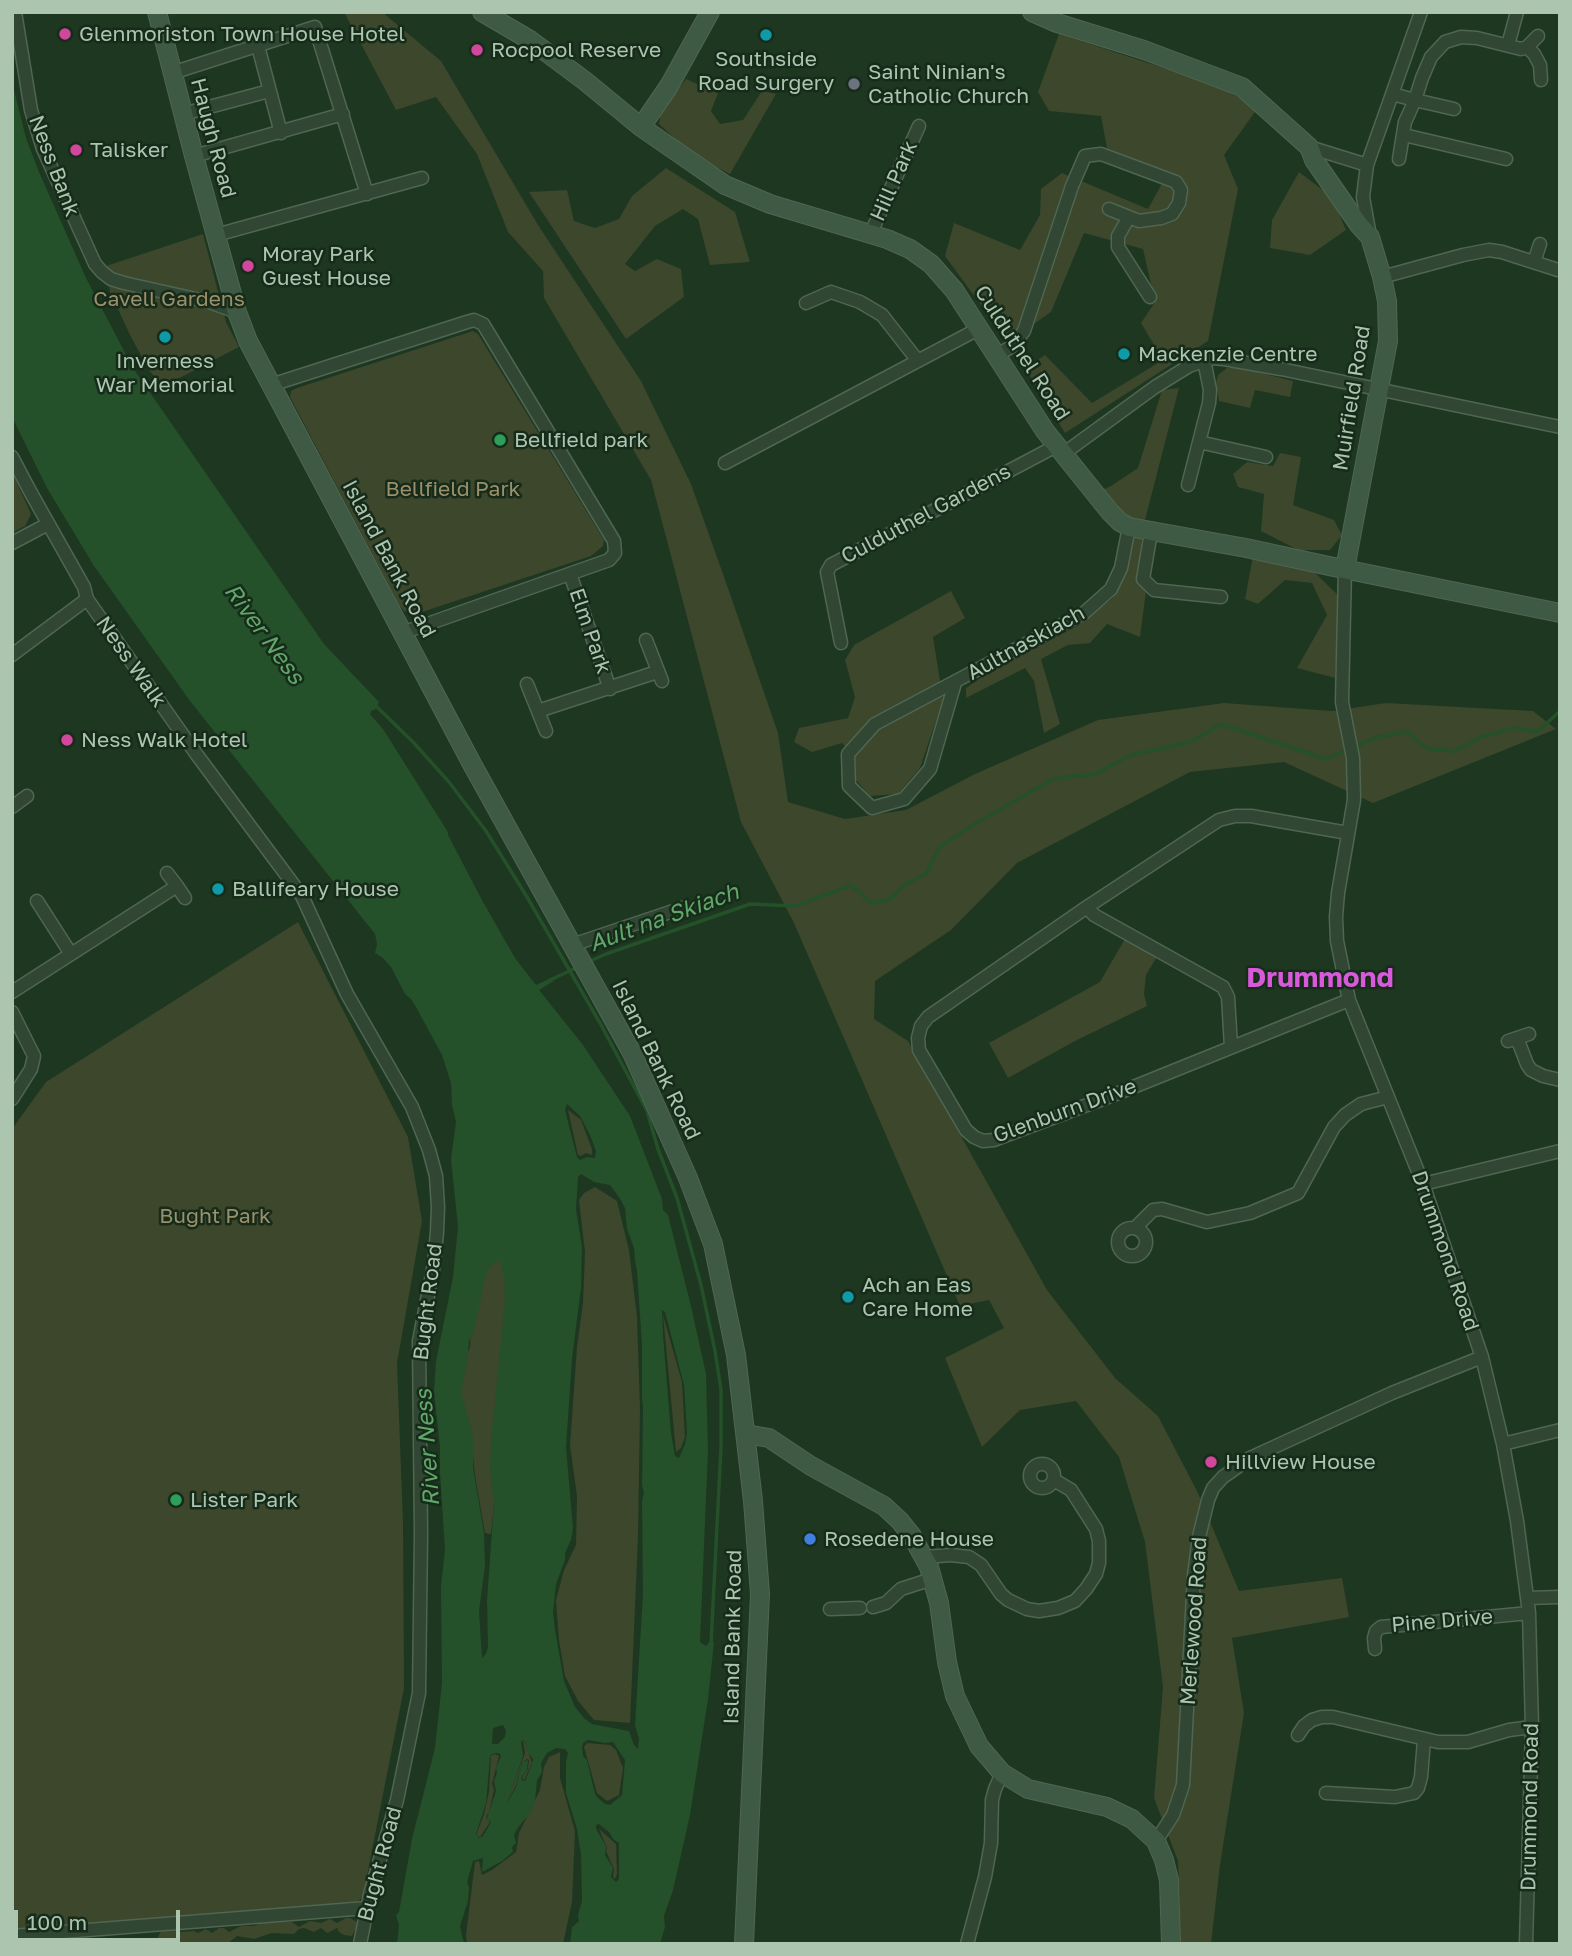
<!DOCTYPE html>
<style>
body{margin:0}
#map{position:relative;width:1572px;height:1956px;overflow:hidden;background:#1e3721;font-family:"Golos Text",sans-serif}
canvas{display:block}
.frame{position:absolute;inset:0;border:14px solid #abc5af;pointer-events:none}
.scale{position:absolute;left:14px;top:1910px;width:166px;height:32px;box-sizing:border-box;border:4px solid #abc5af;border-top:0;padding-left:9px;font-size:21px;line-height:24px;white-space:nowrap;color:#abc5af;-webkit-text-stroke:5px #172b1a;paint-order:stroke}
</style>
<div id="map">
<canvas width="1572" height="1956"></canvas>
<div class="frame"></div>
<div class="scale">100 m</div>
</div>
<script>
const g = document.querySelector('canvas').getContext('2d');
g.lineJoin = 'round';
function fill(path, color) {
  g.fillStyle = color;
  g.fill(path, 'evenodd');
}
function poly(rows) {
  const path = new Path2D();
  for (const r of rows) {
    if (r.length === 3) {
      path.moveTo(r[0] + r[2], r[1]);
      path.arc(r[0], r[1], r[2], 0, 2 * Math.PI);
      continue;
    }
    path.moveTo(r[0], r[1]);
    for (let i = 2; i < r.length; i += 2) path.lineTo(r[i], r[i + 1]);
  }
  return path;
}
function strokePath(path, color, width, dash) {
  g.strokeStyle = color;
  g.lineWidth = width;
  g.lineCap = dash ? 'butt' : 'round';
  g.setLineDash(dash || []);
  g.stroke(path);
}
function write(font, color, halo, rows, align = 'center') {
  g.font = font + ' "Golos Text",sans-serif';
  g.lineWidth = 5;
  g.setLineDash([]);
  g.textBaseline = 'middle';
  g.strokeStyle = halo;
  g.fillStyle = color;
  for (const [text, x, y, turn = 0] of rows) {
    g.save();
    g.translate(x, y);
    g.rotate((+turn || 0) * Math.PI / 180);
    g.textAlign = isNaN(turn) ? turn : align;
    if (halo) g.strokeText(text, 0, 0);
    g.fillText(text, 0, 0);
    g.restore();
  }
}
const green = poly([
 [344,12,382,12,441,61,538,225,641,381,691,484,729,591,778,733,788,802,845,819,906,810,975,774,1098,720,1224,703,1332,711,1386,703,1533,711,1556,729,1373,803,1284,762,1190,772,1017,863,951,930,875,981,874,1019,908,1041,1047,1290,1115,1378,1158,1416,1198,1493,1239,1591,1342,1578,1349,1617,1232,1638,1244,1713,1220,1865,1211,1944,1179,1944,1180,1908,1178,1861,1154,1798,1163,1687,1145,1542,1119,1457,1076,1401,1020,1410,982,1447,945,1358,1004,1328,989,1300,960,1306,794,923,741,822,651,480,544,298,543,271,508,232,477,154,436,97,396,110],
 [1059,34,1219,86,1240,98,1255,112,1224,155,1238,189,1208,341,1065,433,1025,368,1045,355,1092,403,1163,360,1141,323,1155,302,1143,249,1084,233,1051,312,1008,342,945,256,954,223,1020,250,1040,215,1041,189,1062,173,1148,209,1167,174,1107,148,1101,116,1049,111,1038,92],
 [686,79,718,93,711,111,720,124,743,120,762,91,776,94,730,174,693,155,659,124,661,113],
 [666,168,735,212,750,262,710,265,698,219,683,209,655,226,625,264,635,271,657,259,681,269,684,297,626,339,529,192,567,190,574,221,595,228,619,219,632,196],
 [1299,172,1332,197,1346,230,1310,255,1270,248,1272,220],
 [203,234,226,322,239,347,162,387,149,370,131,337,110,292,106,266],
 [473,331,478,334,604,540,603,546,591,556,416,614,404,611,399,605,290,397,291,391,297,388],
 [1237,367,1293,381,1290,397,1255,390,1250,408,1219,401,1216,383,1218,375,1227,368],
 [1179,388,1144,524,1117,512,1102,490,1111,486,1138,468,1162,390],
 [1280,453,1301,457,1293,505,1334,520,1342,535,1330,550,1298,550,1261,531,1264,494,1238,487,1233,474,1247,462,1273,466],
 [12,472,31,514,25,526,12,533],
 [1142,537,1138,580,1146,591,1140,637,1107,624,1090,643,1068,645,1041,659,1060,724,1044,733,1034,681,1025,668,966,698,966,688,995,668,1077,626,1113,598,1132,538],
 [1253,556,1314,572,1339,596,1335,678,1297,668,1327,615,1312,583,1285,580,1258,604,1245,599],
 [951,591,965,618,933,637,943,700,920,768,898,794,870,796,856,780,855,756,842,743,812,752,794,742,799,728,848,718,855,697,845,660,854,645],
 [298,922,408,1137,422,1221,397,1363,403,1522,404,1688,363,1896,357,1903,26,1931,12,1927,12,1129,46,1082],
 [1126,937,1158,955,1146,975,1144,994,1147,1006,1075,1041,1008,1078,989,1043,1100,982],
 [568,1110,581,1120,592,1149,592,1155,586,1153,581,1156,578,1155],
 [595,1187,617,1201,629,1250,637,1317,640,1408,638,1536,630,1723,594,1720,578,1701,565,1676,559,1640,556,1600,564,1570,576,1545,577,1496,570,1445,577,1347,583,1303,585,1252,579,1200,584,1193],
 [501,1257,511,1278,509,1349,491,1534,485,1533,475,1475,471,1439,458,1409,459,1375,470,1347,471,1328,487,1261],
 [663,1315,682,1382,685,1437,681,1448,676,1452],
 [523,1741,525,1742,532,1763,524,1780,522,1778,528,1769,529,1760,527,1759,522,1763,516,1785,507,1802,525,1753],
 [587,1743,610,1745,616,1750,623,1768,619,1795,607,1801,597,1793,584,1747],
 [560,1752,560,1778,575,1831,572,1902,563,1944,467,1944,466,1935,475,1862,479,1861,482,1875,492,1870,516,1852,519,1833,540,1790,544,1767,549,1757],
 [495,1754,499,1756,492,1784,494,1790,489,1812,486,1817,490,1822,480,1837,477,1836,477,1833,484,1814,489,1792,491,1756],
 [599,1829,616,1844,617,1874,615,1879,613,1877,614,1869,606,1851,607,1848],
 [346,1918,350,1918,357,1922,357,1927,352,1936,344,1935,339,1932,337,1928,327,1933,321,1928,314,1932,304,1928,299,1929,294,1934,272,1933,254,1939,237,1936,227,1944,164,1944,158,1937,162,1929,174,1928,179,1932,194,1931,198,1933,206,1929,212,1933,219,1928,224,1928,229,1932,241,1926,254,1926,266,1921,281,1920,285,1922,292,1922,299,1927,310,1921,321,1923,330,1919,337,1923]
]);
const water = poly([
 [12,82,26,138,39,172,86,278,133,368,324,644,379,702,375,710,372,710,370,714,383,729,448,832,448,835,482,900,515,958,536,985,551,978,554,981,539,990,583,1045,630,1116,662,1199,663,1210,668,1215,691,1306,706,1374,708,1451,700,1642,706,1646,710,1641,714,1642,708,1699,690,1815,673,1890,664,1916,665,1927,660,1944,570,1944,572,1927,579,1921,578,1915,582,1901,581,1855,577,1829,566,1793,566,1762,568,1753,565,1749,556,1748,547,1753,541,1763,542,1772,537,1780,535,1801,530,1813,517,1829,514,1835,516,1843,512,1847,513,1852,502,1861,482,1872,483,1858,473,1861,467,1882,469,1888,468,1901,460,1926,464,1944,397,1944,399,1925,396,1915,399,1912,412,1839,435,1748,442,1683,441,1586,445,1550,440,1473,440,1447,434,1392,436,1361,453,1277,458,1227,451,1159,456,1122,452,1105,451,1083,442,1055,416,1007,411,999,405,994,391,967,383,958,375,953,377,944,375,934,190,701,94,566,47,488,12,417],
 [567,1104,580,1116,590,1135,596,1151,595,1158,587,1157,580,1160,577,1157,565,1110],
 [581,1174,594,1182,610,1185,619,1197,625,1208,627,1229,634,1248,635,1261,637,1271,642,1345,642,1398,643,1409,642,1485,644,1493,642,1500,643,1594,635,1725,639,1739,638,1749,634,1745,629,1731,592,1724,584,1718,575,1707,564,1681,555,1630,553,1612,556,1584,565,1560,565,1553,571,1540,573,1528,566,1447,572,1359,581,1288,582,1247,576,1209,578,1177],
 [499,1260,504,1274,505,1302,491,1441,490,1471,494,1502,487,1601,488,1647,486,1654,482,1658,479,1611,485,1566,484,1533,473,1467,473,1436,461,1392,467,1363,469,1341,474,1332,484,1282,489,1267],
 [662,1310,665,1312,684,1385,687,1433,685,1444,679,1458,675,1456,671,1433,663,1335],
 [503,1725,506,1731,505,1737,498,1744,492,1744,493,1728],
 [523,1740,526,1743,527,1751,533,1759,532,1764,525,1781,522,1780,521,1778,527,1770,528,1761,527,1760,522,1763,516,1787,507,1803,523,1756,521,1742],
 [588,1740,605,1743,613,1742,625,1760,622,1795,610,1805,605,1804,596,1796,593,1786,587,1760,583,1756,582,1748,583,1743],
 [495,1753,499,1753,501,1756,496,1768,497,1773,494,1781,496,1791,487,1818,491,1822,483,1836,479,1838,476,1834,486,1803,490,1758,491,1755],
 [599,1824,609,1832,614,1840,619,1843,619,1879,616,1882,611,1877,613,1868,605,1855,606,1846,596,1829,596,1825]
]);
const stream = poly([
 [375,705,413,742,449,782,486,831,527,897,600,1023,647,1111,658,1149,677,1198,701,1285,715,1351,721,1390,721,1447,711,1644],
 [588,962,606,954,750,904,795,906,851,885,871,903,889,900,906,884,926,874,939,848,968,828,1053,779,1095,774,1131,755,1190,742,1221,724,1326,759,1377,737,1407,732,1428,749,1454,751,1481,737,1514,728,1537,732,1560,711],
 [550,980,578,967]
]);
const street = poly([
 [15,12,31,110,43,149,95,264,102,272,111,279,124,283,209,302,237,312],
 [1508,45,1517,12],
 [258,46,281,133],
 [1527,47,1534,54,1540,65,1541,80],
 [172,73,315,27,367,194],
 [1392,94,1415,100,1422,78,1431,57,1445,42,1461,37,1477,38,1521,49,1527,47,1538,36],
 [183,114,269,91],
 [1404,135,1506,159],
 [1309,147,1367,165],
 [194,156,343,114],
 [1399,159,1405,122,1415,100,1454,109],
 [1129,217,1118,236,1118,247,1150,297],
 [216,235,422,178],
 [870,235,919,126],
 [1370,236,1363,197,1367,165,1421,12],
 [1534,262,1540,244],
 [1382,277,1463,255,1489,250,1502,252,1558,270],
 [806,303,831,292,860,302,882,315,918,361],
 [997,355,1011,347,1024,331,1072,186,1085,156,1101,154,1176,182,1181,190,1179,203,1172,214,1161,218,1139,221,1109,209],
 [271,385,467,322,474,320,483,324,614,541,615,553,609,560,402,633],
 [1199,442,1266,457],
 [1063,454,1155,387,1189,366,1212,358,1224,359,1281,369,1560,427],
 [12,457,31,493,84,587,87,599,197,755,302,896,347,994,412,1107,429,1150,436,1176,438,1207,437,1232,434,1264,419,1341,421,1535,419,1693,397,1800,370,1894,360,1944],
 [725,463,980,328],
 [1188,485,1209,403,1210,390,1204,360],
 [1151,532,1143,579,1154,590,1221,597],
 [12,543,48,524],
 [1345,569,1342,702,1353,758,1354,800,1338,893,1336,917,1337,941,1349,1000,1423,1184,1482,1357,1503,1444,1517,1521,1529,1613,1532,1727,1526,1944],
 [570,574,610,689],
 [646,640,662,681],
 [841,643,827,572,831,565,1056,446],
 [12,655,87,599],
 [955,683,930,769,904,799,872,808,849,786,848,754,875,724,1084,613,1111,589,1121,568,1129,527],
 [527,684,546,731],
 [538,711,657,672],
 [12,807,27,796],
 [1348,833,1251,816,1235,816,1219,820,1087,907,928,1017,921,1026,918,1038,919,1050,966,1130,974,1137,983,1141,994,1140,1111,1096,1349,1000],
 [177,886,185,898],
 [37,901,71,954],
 [1087,907,1094,915,1223,987,1228,997,1231,1047],
 [572,945,685,907],
 [12,992,177,886,167,873],
 [12,1012,34,1056,31,1069,12,1099],
 [1517,1038,1527,1064,1531,1070,1543,1076,1560,1080],
 [1508,1041,1529,1034],
 [1423,1184,1560,1151],
 [1132,1242,14],
 [1135,1228,1153,1210,1162,1209,1207,1222,1250,1213,1298,1193,1334,1127,1345,1115,1361,1104,1388,1097],
 [1503,1444,1560,1430],
 [1042,1476,12],
 [924,1557,951,1555,969,1557,981,1565,1001,1594,1008,1600,1027,1609,1039,1611,1058,1608,1075,1601,1086,1589,1096,1574,1099,1563,1099,1541,1096,1529,1071,1490,1054,1480],
 [1527,1598,1560,1597],
 [873,1607,886,1603,901,1589,932,1579],
 [830,1609,860,1608],
 [1375,1649,1374,1638,1376,1631,1381,1627,1529,1613],
 [1298,1735,1304,1726,1312,1720,1322,1717,1333,1717,1438,1742,1468,1742,1509,1730,1532,1727],
 [1326,1793,1395,1797,1414,1793,1418,1788,1421,1777,1424,1740],
 [1156,1841,1173,1815,1183,1785,1194,1575,1199,1537,1208,1500,1213,1488,1223,1477,1250,1458,1392,1393,1482,1357],
 [12,1936,367,1908],
 [967,1944,985,1877,991,1843,992,1800,995,1789,1002,1773]
]);
const secondary = poly([
 [157,12,194,156,237,312,248,341,472,764,632,1053,688,1178,713,1244,736,1355,753,1501,760,1594,744,1944],
 [482,12,530,40,585,81,641,127,725,185,770,204,887,239,910,249,931,264,954,290,1045,431,1110,512,1120,522,1129,527,1246,548,1329,566,1560,613],
 [1032,12,1057,23,1144,50,1242,87,1309,147,1314,160,1359,225,1370,237,1382,277,1387,301,1388,341,1345,569],
 [641,127,669,86,710,12],
 [746,1434,769,1438,811,1466,884,1506,900,1521,912,1536,929,1567,939,1603,947,1662,955,1696,979,1746,1002,1773,1028,1789,1107,1807,1132,1819,1156,1841,1164,1860,1169,1880,1171,1944]
]);
const markers = [
 [65,34,7,"#d1479c"],
 [766,35,7,"#0f9aa8"],
 [477,50,7,"#d1479c"],
 [854,84,7,"#6b7280"],
 [76,150,7,"#d1479c"],
 [248,266,7,"#d1479c"],
 [165,337,7,"#0f9aa8"],
 [1124,354,7,"#0f9aa8"],
 [500,440,7,"#2e9e5b"],
 [67,740,7,"#d1479c"],
 [218,889,7,"#0f9aa8"],
 [848,1297,7,"#0f9aa8"],
 [1211,1462,7,"#d1479c"],
 [176,1500,7,"#2e9e5b"],
 [810,1539,7,"#3f7fe0"]
];
const poiNames = [
 ["Glenmoriston Town House Hotel",79,34],
 ["Rocpool Reserve",491,50],
 ["Southside",766,59,"center"],
 ["Road Surgery",766,83,"center"],
 ["Saint Ninian's",868,72],
 ["Catholic Church",868,96],
 ["Talisker",90,150],
 ["Moray Park",262,254],
 ["Guest House",262,278],
 ["Mackenzie Centre",1138,354],
 ["Inverness",165,361,"center"],
 ["War Memorial",165,385,"center"],
 ["Bellfield park",514,440],
 ["Ness Walk Hotel",81,740],
 ["Ballifeary House",232,889],
 ["Ach an Eas",862,1285],
 ["Care Home",862,1309],
 ["Hillview House",1225,1462],
 ["Lister Park",190,1500],
 ["Rosedene House",824,1539]
];
const streetNames = [
 ["Haugh Road",213,138,75],
 ["Ness Bank",54,166,69],
 ["Hill Park",894,181,-66],
 ["Culduthel Road",1022,353,57],
 ["Muirfield Road",1352,398,-81],
 ["Culduthel Gardens",926,514,-28],
 ["Island Bank Road",389,559,62],
 ["Elm Park",590,631,71],
 ["Aultnaskiach",1026,643,-29],
 ["Ness Walk",131,662,55],
 ["Island Bank Road",656,1060,64],
 ["Glenburn Drive",1065,1111,-20],
 ["Drummond Road",1445,1251,71],
 ["Bught Road",428,1302,-83],
 ["Merlewood Road",1194,1621,-86],
 ["Pine Drive",1442,1621,-5],
 ["Island Bank Road",733,1637,-89],
 ["Drummond Road",1530,1807,-89],
 ["Bught Road",380,1864,-75]
];
const parkNames = [
 ["Cavell Gardens",169,299],
 ["Bellfield Park",453,489],
 ["Bught Park",215,1216]
];
const waterNames = [
 ["River Ness",264,634,54],
 ["Ault na Skiach",664,918,-20],
 ["River Ness",428,1448,-94]
];
const districtNames = [
 ["Drummond",1320,978]
];
fill(green, '#3c472c');
fill(water, '#24502a');
strokePath(stream, '#24502a', 3.5);
strokePath(street, '#4f6652', 15);
strokePath(secondary, '#4f6652', 20);
strokePath(street, '#314734', 12);
strokePath(secondary, '#3f5a44', 18);
for (const [x, y, r, color] of markers) {
  const dot = new Path2D();
  dot.arc(x, y, r, 0, 2 * Math.PI);
  g.fillStyle = color;
  g.fill(dot);
  strokePath(dot, '#172b1a', 2.5);
}
write('21px', '#abc5af', '#172b1a', poiNames, 'left');
write('21px', '#abc5af', '#172b1a', streetNames);
write('21px', '#9b906a', '#172b1a', parkNames);
write('italic 23px', '#61a769', '#172b1a', waterNames);
write('bold 28px', '#d85adb', '#172b1a', districtNames);
</script>
